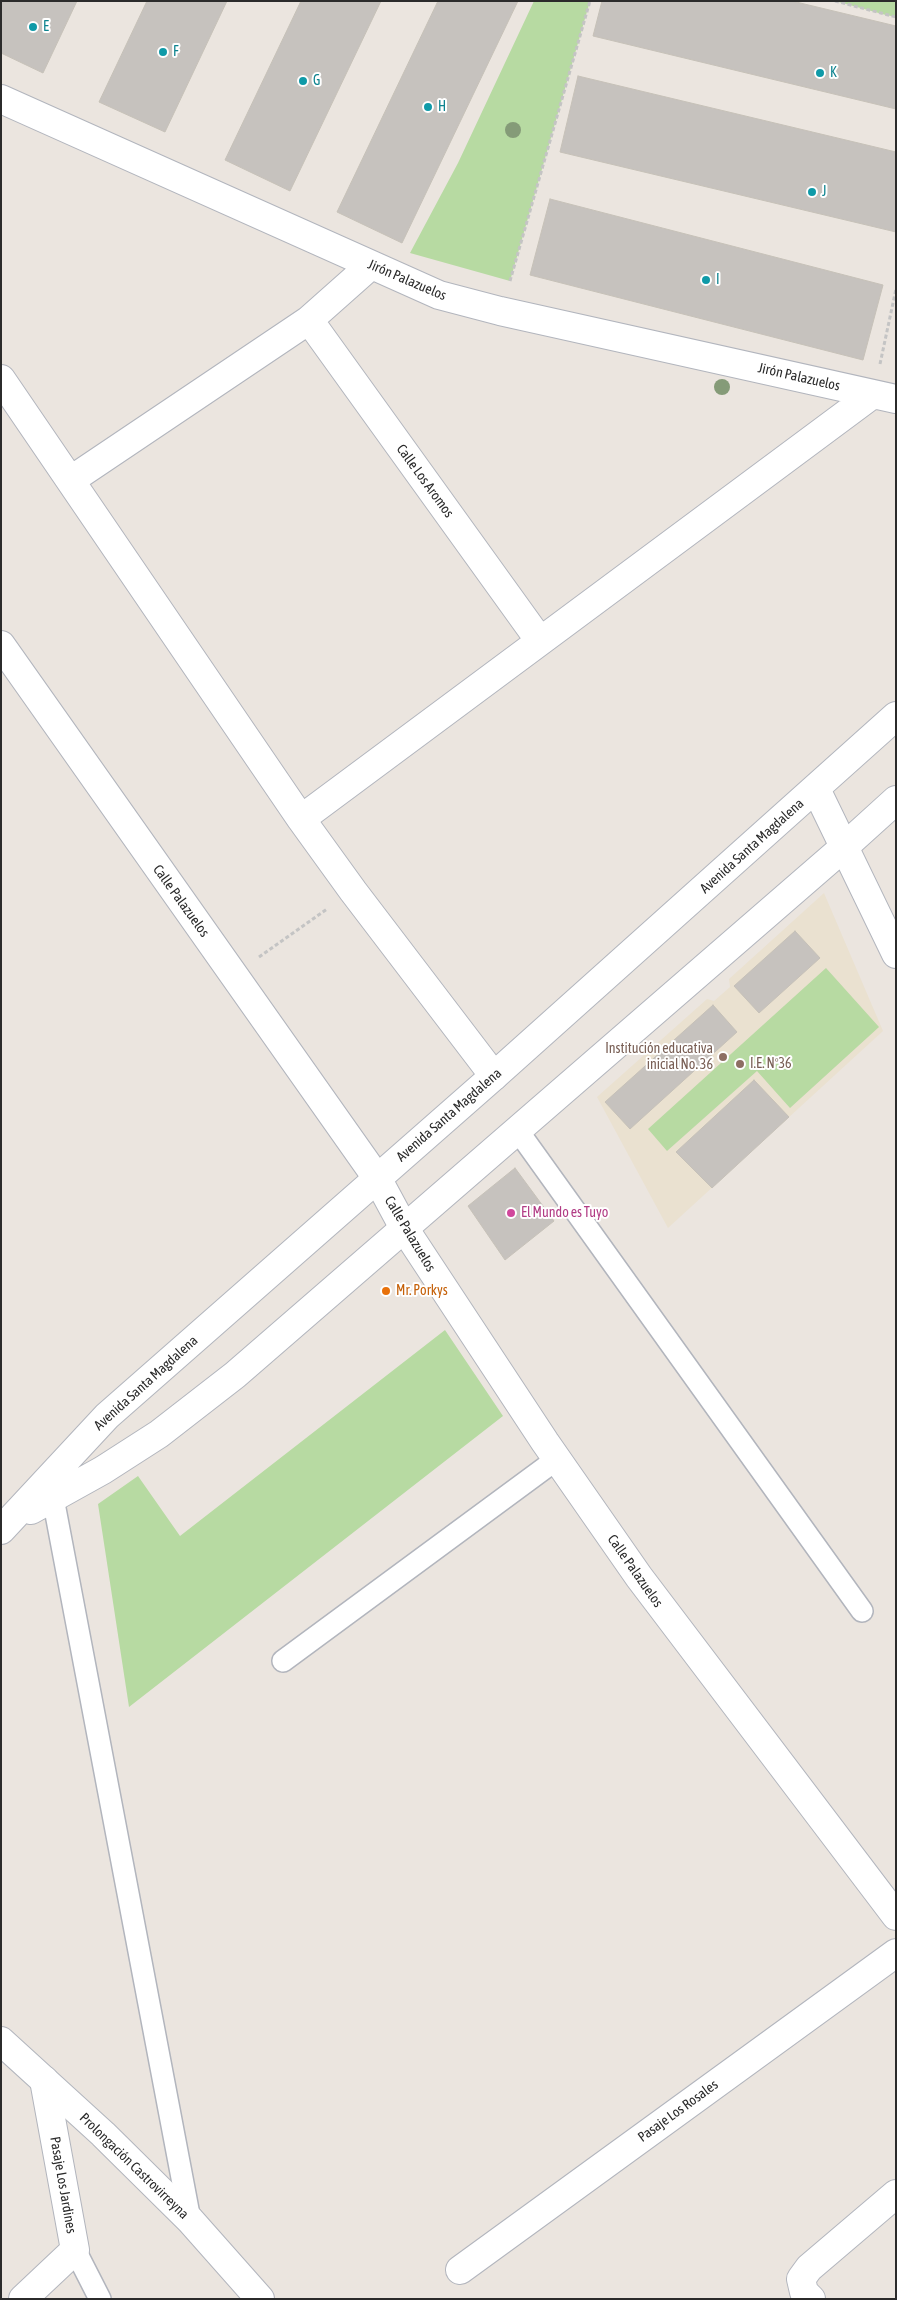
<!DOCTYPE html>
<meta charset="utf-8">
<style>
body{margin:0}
#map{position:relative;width:897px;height:2300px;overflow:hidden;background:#ebe5df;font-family:"Asap Condensed",sans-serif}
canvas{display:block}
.frame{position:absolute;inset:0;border:2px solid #2b2b2b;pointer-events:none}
</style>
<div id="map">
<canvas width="897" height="2300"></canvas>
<div class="frame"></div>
</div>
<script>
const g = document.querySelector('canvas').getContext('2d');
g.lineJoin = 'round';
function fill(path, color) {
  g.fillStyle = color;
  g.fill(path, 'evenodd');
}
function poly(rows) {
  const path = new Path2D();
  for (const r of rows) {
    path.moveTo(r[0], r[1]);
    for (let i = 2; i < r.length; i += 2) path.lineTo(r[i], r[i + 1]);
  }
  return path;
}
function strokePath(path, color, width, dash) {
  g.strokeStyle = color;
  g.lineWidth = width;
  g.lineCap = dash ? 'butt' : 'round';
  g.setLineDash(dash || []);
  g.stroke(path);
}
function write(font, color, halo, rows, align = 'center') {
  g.font = font + ' "Asap Condensed",sans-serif';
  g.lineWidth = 4;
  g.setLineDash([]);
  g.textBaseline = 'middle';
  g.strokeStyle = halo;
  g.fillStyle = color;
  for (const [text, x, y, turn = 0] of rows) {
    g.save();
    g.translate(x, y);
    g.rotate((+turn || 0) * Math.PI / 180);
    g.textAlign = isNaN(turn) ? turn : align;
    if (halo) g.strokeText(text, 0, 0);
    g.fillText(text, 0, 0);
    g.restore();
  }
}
const education = poly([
 [824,893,883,1031,668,1228,597,1097,707,999,714,1001,730,987,729,979]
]);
const green = poly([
 [534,1,590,1,510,281,410,253,458,163],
 [835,1,896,1,896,17,886,15],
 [826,968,879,1027,790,1108,757,1071,667,1151,648,1129],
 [445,1330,503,1416,129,1707,98,1504,138,1476,180,1536]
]);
const building = poly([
 [1,1,77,1,43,73,1,53,1,1],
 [147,1,227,1,165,132,99,102,147,1],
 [301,1,381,1,290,191,225,160,301,1],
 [438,1,518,1,402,243,337,212,438,1],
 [602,1,792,1,896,26,896,109,593,36,602,1],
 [578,76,896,152,896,232,560,152,578,76],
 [550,199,883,285,863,360,530,275,550,199],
 [795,931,820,958,759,1013,734,986,795,931],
 [713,1005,737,1032,630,1129,605,1102,713,1005],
 [754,1080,789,1117,712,1188,676,1152,754,1080],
 [515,1168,554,1221,505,1260,468,1206,515,1168]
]);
const path = poly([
 [835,1,896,17],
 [510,281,590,1],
 [880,364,896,289],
 [259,957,327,909]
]);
const lane = poly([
 [518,1131,862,1611],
 [53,1498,190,2220],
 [283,1661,557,1459],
 [75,2250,100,2299]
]);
const street = poly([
 [1,99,439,295,500,311,896,399],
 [309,320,540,641],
 [1,379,301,819,353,891,494,1076],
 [71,480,309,320,371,265],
 [1,645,377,1178,404,1228,545,1442,639,1577,896,1916],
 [816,789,896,954],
 [301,819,873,394],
 [460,2270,896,1953],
 [23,2299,75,2250,44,2080],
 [811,2299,804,2292,801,2279,809,2268,896,2194]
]);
const secondary = poly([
 [31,1510,103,1470,159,1434,235,1375,843,848,896,800],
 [1,1530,107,1416,494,1076,896,716],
 [1,2041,103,2134,190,2220,260,2299]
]);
const trees = [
 [513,130],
 [722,387]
];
const markers = [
 [33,27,5,"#0f9aa8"],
 [163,52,5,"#0f9aa8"],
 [820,73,5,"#0f9aa8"],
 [303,81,5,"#0f9aa8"],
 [428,107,5,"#0f9aa8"],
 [812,192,5,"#0f9aa8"],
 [706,280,5,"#0f9aa8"],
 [723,1057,5,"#8d6e63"],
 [740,1064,5,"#8d6e63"],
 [511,1213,5,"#d1479c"],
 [386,1291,5,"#e8710a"]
];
const cultureNames = [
 ["E",43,27],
 ["F",173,52],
 ["K",830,73],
 ["G",313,81],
 ["H",438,107],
 ["J",822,192],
 ["I",716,280]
];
const streetNames = [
 ["Jirón Palazuelos",407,280,23],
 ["Jirón Palazuelos",799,377,13],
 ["Calle Los Aromos",425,481,54],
 ["Avenida Santa Magdalena",752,846,-42],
 ["Calle Palazuelos",181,901,54],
 ["Avenida Santa Magdalena",449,1115,-41],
 ["Calle Palazuelos",410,1234,59],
 ["Avenida Santa Magdalena",146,1383,-42],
 ["Calle Palazuelos",635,1571,55],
 ["Pasaje Los Rosales",678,2111,-36],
 ["Prolongación Castrovirreyna",134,2166,44],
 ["Pasaje Los Jardines",63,2185,80]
];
const educationNames = [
 ["Institución educativa",713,1049],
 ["inicial No. 36",713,1065],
 ["I.E. Nº36",750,1064,"left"]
];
const hotelNames = [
 ["El Mundo es Tuyo",521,1213]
];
const foodNames = [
 ["Mr. Porkys",396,1291]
];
fill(education, '#eae1d0');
fill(green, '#b7daa2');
fill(building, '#c6c2be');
strokePath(building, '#c6c1b8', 1);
strokePath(lane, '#b2b5bd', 24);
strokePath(street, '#b2b5bd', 30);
strokePath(secondary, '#b2b5bd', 30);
strokePath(path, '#c4c4c4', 3, [4, 2.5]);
strokePath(lane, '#fff', 21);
strokePath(street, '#fff', 28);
strokePath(secondary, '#fff', 28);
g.fillStyle = '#859b78';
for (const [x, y] of trees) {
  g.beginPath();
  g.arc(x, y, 8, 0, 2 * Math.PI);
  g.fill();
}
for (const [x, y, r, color] of markers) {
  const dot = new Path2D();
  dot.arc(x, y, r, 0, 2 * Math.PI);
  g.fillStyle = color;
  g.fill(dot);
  strokePath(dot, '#fff', 2);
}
write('14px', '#0d838f', '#fff', cultureNames, 'left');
write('14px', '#2b2b2b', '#fff', streetNames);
write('14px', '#785e54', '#fff', educationNames, 'right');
write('14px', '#b23c85', '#fff', hotelNames, 'left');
write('14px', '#c56008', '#fff', foodNames, 'left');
</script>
